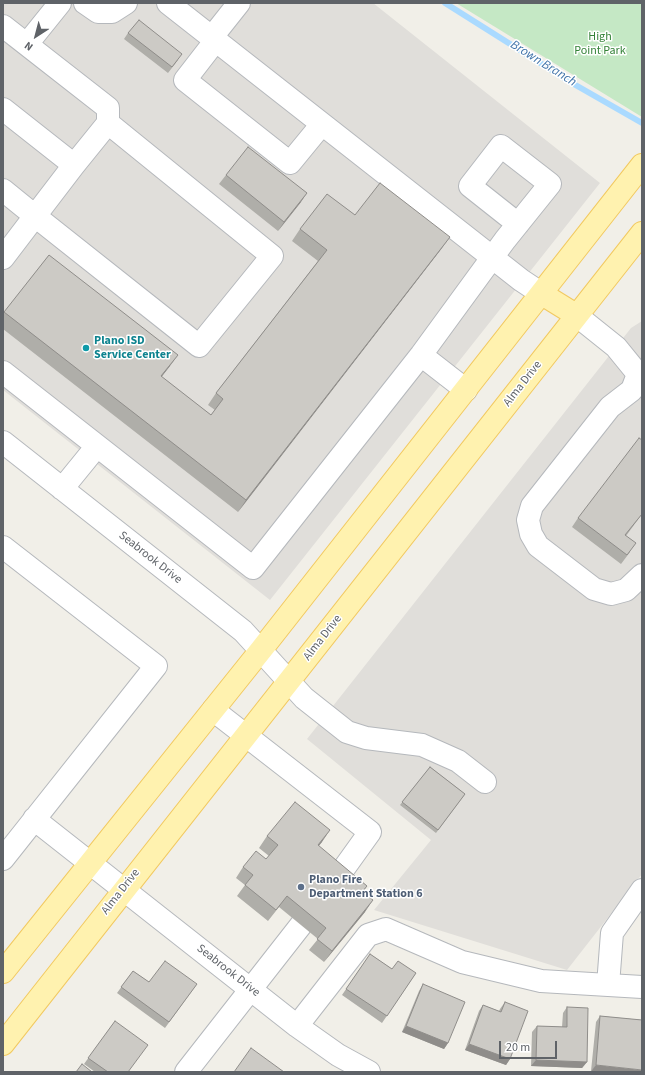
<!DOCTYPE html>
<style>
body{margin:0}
#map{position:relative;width:645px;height:1075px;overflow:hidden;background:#f1efe8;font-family:"Source Sans 3",sans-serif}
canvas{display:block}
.frame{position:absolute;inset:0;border:4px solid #5f6368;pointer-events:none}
.north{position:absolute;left:16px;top:16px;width:40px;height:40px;-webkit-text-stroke:3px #fff;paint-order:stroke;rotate:216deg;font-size:11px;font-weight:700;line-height:16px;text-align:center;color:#5f6368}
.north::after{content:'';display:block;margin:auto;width:14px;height:18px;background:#5f6368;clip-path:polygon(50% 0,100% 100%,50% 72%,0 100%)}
.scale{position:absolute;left:499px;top:1041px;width:58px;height:18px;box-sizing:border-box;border:2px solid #5f6368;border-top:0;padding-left:5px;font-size:12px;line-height:14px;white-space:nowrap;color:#5f6368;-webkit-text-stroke:3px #fff;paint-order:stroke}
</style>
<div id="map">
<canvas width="645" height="1075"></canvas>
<div class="frame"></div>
<div class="north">N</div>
<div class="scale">20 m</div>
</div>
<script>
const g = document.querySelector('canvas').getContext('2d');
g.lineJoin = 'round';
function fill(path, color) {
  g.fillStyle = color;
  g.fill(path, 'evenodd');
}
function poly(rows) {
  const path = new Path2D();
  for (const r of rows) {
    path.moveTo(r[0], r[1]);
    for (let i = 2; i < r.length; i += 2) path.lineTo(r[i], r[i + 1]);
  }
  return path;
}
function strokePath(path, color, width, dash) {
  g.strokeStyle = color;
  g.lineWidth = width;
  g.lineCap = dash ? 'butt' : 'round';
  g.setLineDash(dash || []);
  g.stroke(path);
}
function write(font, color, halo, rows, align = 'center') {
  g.font = font + ' "Source Sans 3",sans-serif';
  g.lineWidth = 3;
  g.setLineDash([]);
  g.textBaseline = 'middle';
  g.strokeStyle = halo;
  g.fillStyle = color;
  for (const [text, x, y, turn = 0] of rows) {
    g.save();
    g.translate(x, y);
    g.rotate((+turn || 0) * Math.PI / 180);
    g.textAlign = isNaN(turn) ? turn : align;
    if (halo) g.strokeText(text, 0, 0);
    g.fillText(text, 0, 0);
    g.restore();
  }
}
const industrial = poly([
 [3,3,373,3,600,183,270,600,3,390],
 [642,321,642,874,567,970,374,910,431,840,307,739,616,347,631,328]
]);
const green = poly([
 [456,3,642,3,642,117]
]);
const stream = poly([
 [445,3,572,83,642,123]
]);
const minor = poly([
 [85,3,98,12,112,12,126,3],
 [168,3,521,280,542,294],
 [3,26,108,108,108,123],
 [212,37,239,3],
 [216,40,185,80,290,163,322,124],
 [27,44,60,3],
 [3,109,74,165],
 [3,190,35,216,199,346,272,256,108,123,74,165,35,216,3,258],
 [576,315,616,347,638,374,632,390,610,407,532,506,528,520,531,534,538,546,594,589,611,594,626,590,642,575],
 [421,355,466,390],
 [3,372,253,568,421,355,505,240,550,184,501,146,470,186,518,224],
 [3,442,243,631,304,698,347,732,366,738,422,745,458,761,485,782],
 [62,489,97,446],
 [3,547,156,666,3,859],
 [213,710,370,832,337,878],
 [34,819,297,1026,338,1055,369,1072],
 [608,985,612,933,642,890],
 [297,1026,368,935,386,929,462,962,541,981,642,987],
 [186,1072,301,925]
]);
const major = poly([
 [542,294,576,315],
 [3,972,261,650,642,165],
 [3,1044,642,233]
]);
const wall = poly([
 [128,33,178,60,168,73,124,39],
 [226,175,301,202,278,231,219,184],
 [355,215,442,248,238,512,3,329,3,314,49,255,170,366,161,377,211,415,215,410,208,405,216,393,318,261,292,241,300,229],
 [642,514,626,536,630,552,621,564,572,527,578,518],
 [430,767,465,794,436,833,400,805],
 [267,836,322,842,318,846,367,886,363,892,365,912,324,962,309,950,318,939,279,907,268,921,237,896,245,885,236,878,243,867,266,859,269,856,259,848],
 [370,954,392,969,416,973,382,1023,342,995],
 [133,971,149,982,197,984,165,1028,117,993],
 [423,984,448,1043,444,1049,402,1032,419,991],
 [505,1002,510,1059,506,1065,465,1050,479,1011,483,1005,499,1011,500,1009],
 [567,1007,587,1062,582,1068,531,1066,532,1032,537,1026,562,1027,563,1013],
 [600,1016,642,1020,591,1071,596,1022],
 [115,1021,128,1072,95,1072,84,1064]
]);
const shadedWall = poly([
 [307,193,301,202,278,231,284,222],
 [450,237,442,248,238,512,246,500],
 [178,355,170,366,153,388,161,376],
 [330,830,322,842,310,857,318,845],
 [373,900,365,912,324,962,332,951],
 [406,1026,448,1043,444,1049,402,1032],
 [469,1044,510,1059,506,1065,465,1050],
 [536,1060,587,1062,582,1068,531,1066],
 [596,1065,642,1070,642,1072,600,1072,591,1071]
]);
const building = poly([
 [139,20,182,54,172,67,128,33,139,20],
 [248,147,307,193,284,222,226,175,248,147],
 [380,183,450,237,246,500,4,312,49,255,178,355,161,376,211,415,223,399,216,393,327,250,300,229,327,194,355,215,380,183],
 [639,438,642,440,642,514,625,535,636,543,627,555,578,518,639,438],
 [430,767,465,794,438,830,402,802,430,767],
 [295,802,330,830,318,845,367,886,362,892,373,900,332,951,317,939,326,928,287,896,276,910,245,885,253,875,243,867,256,851,266,859,278,845,267,836,295,802],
 [370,954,392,969,398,961,416,973,387,1016,346,989,370,954],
 [165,961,197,984,169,1022,121,987,133,971,149,982,165,961],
 [423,984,465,1002,448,1043,406,1026,423,984],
 [505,1002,528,1011,510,1059,469,1044,483,1005,501,1012,505,1002],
 [567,1007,588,1008,587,1062,536,1060,537,1026,567,1027,567,1007],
 [600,1016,642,1020,642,1070,596,1065,600,1016],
 [115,1021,148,1045,128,1072,108,1072,88,1058,115,1021],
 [251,1048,284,1072,234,1072,251,1048],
 [82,1064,92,1072,76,1072,82,1064]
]);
const markers = [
 [86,348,4,"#0f9aa8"],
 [301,887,4,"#5c6f8a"]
];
const parkNames = [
 ["High",600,37],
 ["Point Park",600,51]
];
const cultureNames = [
 ["Plano ISD",94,341],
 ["Service Center",94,355]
];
const streetNames = [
 ["Alma Drive",523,384,-52],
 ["Seabrook Drive",150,558,38],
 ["Alma Drive",323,638,-52],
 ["Alma Drive",121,892,-52],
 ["Seabrook Drive",228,971,38]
];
const serviceNames = [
 ["Plano Fire",309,880],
 ["Department Station 6",309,894]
];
const waterNames = [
 ["Brown Branch",543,64,32]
];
fill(industrial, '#e0deda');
fill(green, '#c5e8c5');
strokePath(stream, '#aadaff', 6);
strokePath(minor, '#b5b8bc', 24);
strokePath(major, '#f2c960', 24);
strokePath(minor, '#fff', 22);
strokePath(major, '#fff2af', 22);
fill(wall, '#afaea9');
fill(shadedWall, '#8f8d8a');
fill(building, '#cccac5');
strokePath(building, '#8f8d8a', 1);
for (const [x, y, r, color] of markers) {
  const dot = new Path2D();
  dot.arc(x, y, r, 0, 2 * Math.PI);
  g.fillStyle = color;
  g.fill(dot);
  strokePath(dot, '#fff', 1.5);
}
write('12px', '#348238', '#fff', parkNames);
write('bold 12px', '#0d838f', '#fff', cultureNames, 'left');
write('12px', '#5f6368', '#fff', streetNames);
write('bold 12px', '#4e5e75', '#fff', serviceNames, 'left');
write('italic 13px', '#4174aa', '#fff', waterNames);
</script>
